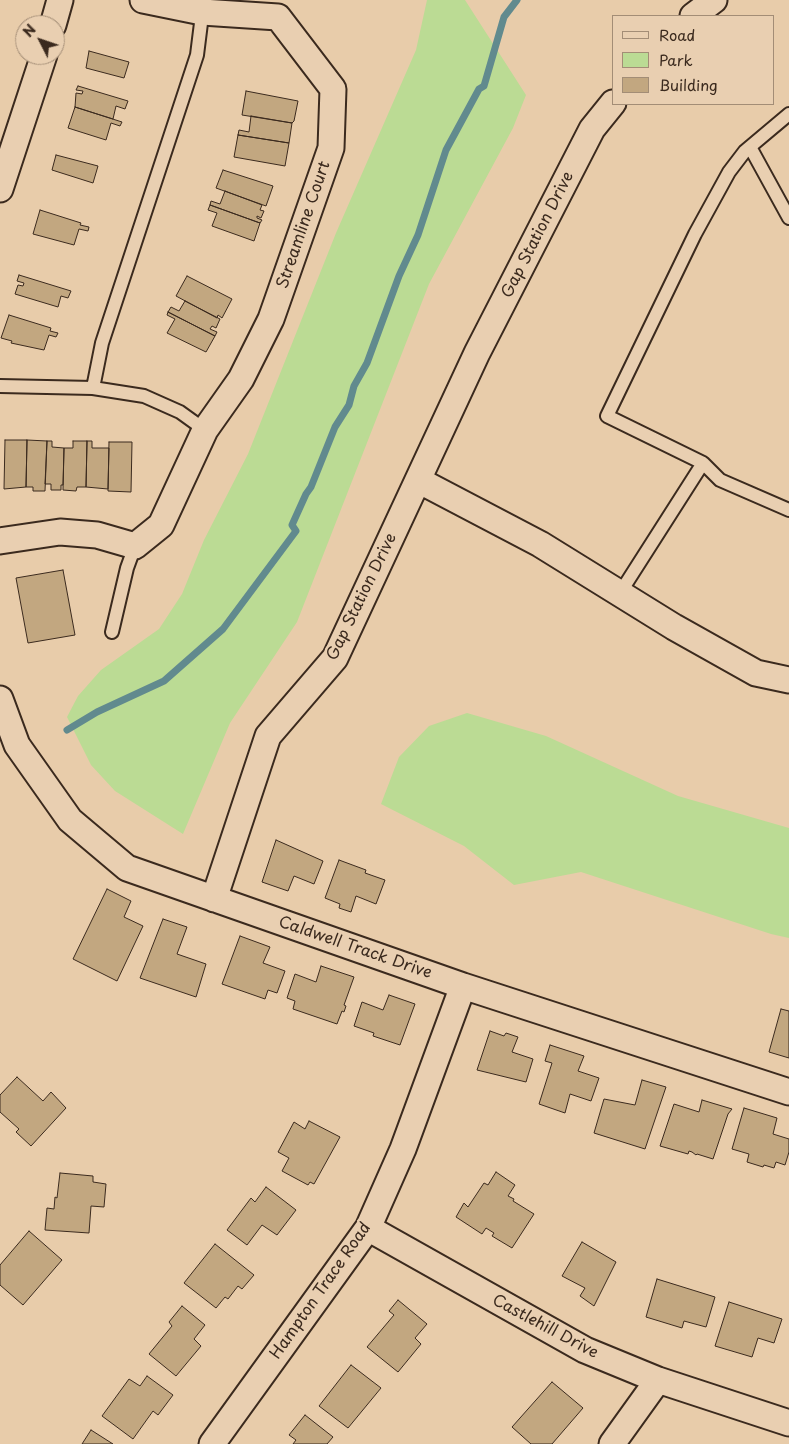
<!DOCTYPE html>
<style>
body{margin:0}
#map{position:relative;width:789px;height:1444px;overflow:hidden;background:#e8ccaa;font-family:"Playpen Sans",sans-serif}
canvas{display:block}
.legend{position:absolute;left:612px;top:15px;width:162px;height:90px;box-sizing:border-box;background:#e9cfb1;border:1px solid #a38d76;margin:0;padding:6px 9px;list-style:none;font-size:15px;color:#3b2a1e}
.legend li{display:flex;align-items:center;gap:10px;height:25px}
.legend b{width:25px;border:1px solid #a38d76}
.north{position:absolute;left:15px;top:15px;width:50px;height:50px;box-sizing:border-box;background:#e9cfb1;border:1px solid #a38d76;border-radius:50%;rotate:311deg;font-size:14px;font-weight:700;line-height:20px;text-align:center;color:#3b2a1e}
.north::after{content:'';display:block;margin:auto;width:18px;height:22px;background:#3b2a1e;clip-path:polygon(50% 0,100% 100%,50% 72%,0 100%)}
</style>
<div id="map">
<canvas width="789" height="1444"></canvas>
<ul class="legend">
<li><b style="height:6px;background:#e9cfb1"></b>Road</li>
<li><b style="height:14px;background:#bbdb94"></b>Park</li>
<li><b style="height:14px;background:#c2a780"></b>Building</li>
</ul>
<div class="north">N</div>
</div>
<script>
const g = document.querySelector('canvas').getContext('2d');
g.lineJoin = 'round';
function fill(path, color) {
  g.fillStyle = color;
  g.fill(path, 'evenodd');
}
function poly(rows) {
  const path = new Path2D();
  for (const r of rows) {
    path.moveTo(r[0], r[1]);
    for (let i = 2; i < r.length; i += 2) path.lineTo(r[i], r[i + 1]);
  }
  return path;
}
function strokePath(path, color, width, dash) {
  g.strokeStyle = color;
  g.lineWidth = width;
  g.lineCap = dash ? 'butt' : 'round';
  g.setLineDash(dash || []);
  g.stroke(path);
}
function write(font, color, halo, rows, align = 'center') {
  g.font = font + ' "Playpen Sans",sans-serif';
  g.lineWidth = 5;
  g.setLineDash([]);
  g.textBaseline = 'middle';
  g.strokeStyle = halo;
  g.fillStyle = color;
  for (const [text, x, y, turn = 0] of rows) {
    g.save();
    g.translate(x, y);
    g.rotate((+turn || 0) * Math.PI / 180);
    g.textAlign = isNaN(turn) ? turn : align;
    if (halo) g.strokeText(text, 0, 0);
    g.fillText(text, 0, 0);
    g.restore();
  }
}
const green = poly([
 [427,0,465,0,526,95,513,128,429,284,297,622,230,723,183,834,115,791,91,765,67,717,78,696,101,670,159,629,182,594,204,540,248,454,336,233,416,50],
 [467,713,546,736,678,796,789,828,789,938,771,934,581,872,514,885,464,846,381,804,399,757,429,726]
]);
const stream = poly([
 [67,730,97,712,164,681,223,629,296,531,292,525,306,494,311,487,335,427,349,405,354,386,367,363,399,276,418,235,446,150,479,89,484,86,504,17,517,0]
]);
const building = poly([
 [89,51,129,62,124,78,86,68,89,51],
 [78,86,128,101,125,109,116,106,113,119,75,107,76,93,82,94,83,91,76,90,78,86],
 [246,91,298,101,294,121,292,123,242,115,246,91],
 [75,107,122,122,120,126,111,123,106,140,68,128,75,107],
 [251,116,292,123,289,143,238,135,239,130,249,132,251,116],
 [238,135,289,143,285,166,234,157,238,135],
 [56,155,98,166,93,183,52,170,56,155],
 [223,170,273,186,266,206,216,188,223,170],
 [225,191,262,205,260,210,264,211,261,218,257,216,257,218,262,220,260,223,210,205,211,201,220,204,225,191],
 [210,205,260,223,254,241,212,226,217,213,208,210,210,205],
 [40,210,81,223,80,225,89,227,88,231,79,229,74,245,33,234,40,210],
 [19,275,71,291,68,298,61,296,58,307,15,294,18,285,23,286,24,283,17,281,19,275],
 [187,276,232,299,222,318,218,315,217,318,176,296,187,276],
 [185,301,220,319,216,328,212,326,210,329,217,332,215,336,168,312,171,307,179,311,185,301],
 [168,312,215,336,206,352,167,333,175,319,167,315,168,312],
 [9,315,51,328,50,331,58,333,56,337,49,335,44,350,11,343,12,341,1,338,9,315],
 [5,440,27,440,26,487,4,489,5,440],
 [27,440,47,441,45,491,33,491,33,487,26,487,27,440],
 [47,441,52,441,52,447,64,448,63,485,61,485,61,490,51,490,51,484,45,484,47,441],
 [73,441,87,441,86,487,77,487,76,491,63,490,64,448,73,448,73,441],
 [87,441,92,441,92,448,109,448,108,489,86,487,87,441],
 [109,442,132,442,131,492,108,491,109,442],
 [63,570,75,635,28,643,16,578,63,570],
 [276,840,323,861,314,884,294,876,288,891,262,882,276,840],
 [339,860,366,870,365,873,385,880,376,904,356,896,351,912,339,908,340,904,325,898,339,860],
 [107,889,131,901,124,917,143,926,117,981,73,959,107,889],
 [163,919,187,927,177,954,206,964,196,997,140,978,163,919],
 [240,936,270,947,263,963,285,971,277,993,268,990,265,999,222,984,240,936],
 [321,966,354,977,344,1005,346,1006,344,1012,342,1011,337,1024,293,1009,295,1001,287,998,295,974,316,982,321,966],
 [389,995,415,1004,400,1045,373,1036,374,1033,354,1026,362,1002,383,1010,389,995],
 [781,1009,789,1011,789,1058,769,1052,781,1009],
 [490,1031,504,1036,506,1033,518,1037,512,1052,533,1059,526,1082,477,1070,490,1031],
 [550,1045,584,1056,578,1071,599,1078,591,1101,570,1094,565,1113,539,1104,552,1063,545,1061,550,1045],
 [17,1077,43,1101,51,1092,66,1108,31,1146,16,1132,19,1129,0,1112,0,1095,17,1077],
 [642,1080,666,1087,645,1149,594,1133,604,1099,635,1105,642,1080],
 [702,1100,732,1109,728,1114,713,1159,697,1154,696,1155,692,1152,689,1151,688,1154,660,1146,674,1104,699,1112,702,1100],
 [744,1108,777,1118,773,1134,789,1139,789,1152,785,1165,776,1162,774,1168,764,1165,763,1167,747,1162,749,1154,732,1149,744,1108],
 [309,1121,340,1137,314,1184,310,1182,308,1185,282,1171,289,1158,278,1152,294,1122,305,1129,309,1121],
 [496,1172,515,1185,508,1196,514,1199,513,1201,534,1214,512,1248,492,1236,494,1233,486,1228,482,1234,456,1217,464,1203,468,1207,484,1183,488,1185,496,1172],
 [60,1173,93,1176,93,1182,106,1184,104,1207,91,1206,89,1233,45,1230,47,1208,54,1209,55,1197,57,1198,60,1173],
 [266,1187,296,1210,277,1235,262,1225,247,1245,227,1230,251,1198,255,1202,266,1187],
 [29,1231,62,1260,23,1305,0,1285,0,1265,29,1231],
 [582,1242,616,1262,594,1306,580,1296,585,1288,562,1276,582,1242],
 [215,1244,254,1275,242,1289,238,1286,228,1299,225,1297,216,1308,184,1283,215,1244],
 [657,1279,715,1297,706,1327,684,1321,682,1328,646,1317,657,1279],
 [398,1300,427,1324,415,1338,421,1344,398,1372,367,1347,394,1315,389,1311,398,1300],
 [729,1302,782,1319,774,1343,758,1338,752,1357,715,1346,729,1302],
 [182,1306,205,1325,194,1339,201,1346,176,1376,149,1354,172,1326,169,1322,182,1306],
 [351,1365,381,1388,348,1428,319,1406,351,1365],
 [147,1376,173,1395,158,1415,153,1411,133,1439,102,1416,129,1379,140,1386,147,1376],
 [552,1382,583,1408,552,1444,531,1444,512,1427,552,1382],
 [305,1415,333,1437,327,1444,293,1444,296,1440,289,1435,305,1415],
 [91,1430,113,1444,82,1444,91,1430]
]);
const service = poly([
 [750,147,789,218],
 [0,386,93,388,144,396,180,412,205,430],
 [93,388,102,343,197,55,203,7],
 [703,463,720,480,789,510],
 [620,593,703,463,607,416,695,234,729,172,745,151,789,114],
 [112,632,127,568,135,546]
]);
const minor = poly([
 [693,16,714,0],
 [53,25,60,0],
 [0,189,44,55],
 [418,480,540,544,674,627,756,673,789,680],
 [0,541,60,532,97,535,135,546,161,525,205,430,241,379,271,319,331,148,333,89,278,17,202,12,143,0],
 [0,699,17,745,70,820,127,868,463,986,789,1092],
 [214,899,268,736,335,658,477,353,592,129,613,103],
 [368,1228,585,1350,658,1380,789,1423],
 [212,1444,368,1228,403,1149,463,986],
 [612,1444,658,1380]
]);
const streetNames = [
 ["Streamline Court",304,225,-71],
 ["Gap Station Drive",538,235,-63],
 ["Gap Station Drive",362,597,-64],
 ["Caldwell Track Drive",355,948,19],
 ["Hampton Trace Road",321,1291,-55],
 ["Castlehill Drive",545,1327,28]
];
fill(green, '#bbdb94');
strokePath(stream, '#618a8e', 7);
fill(building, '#c2a780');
strokePath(building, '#3b2a1e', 1);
strokePath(service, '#3b2a1e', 16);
strokePath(minor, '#3b2a1e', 29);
strokePath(service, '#e9cfb1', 12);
strokePath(minor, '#e9cfb1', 25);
write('16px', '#3b2a1e', '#e9cfb1', streetNames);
</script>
